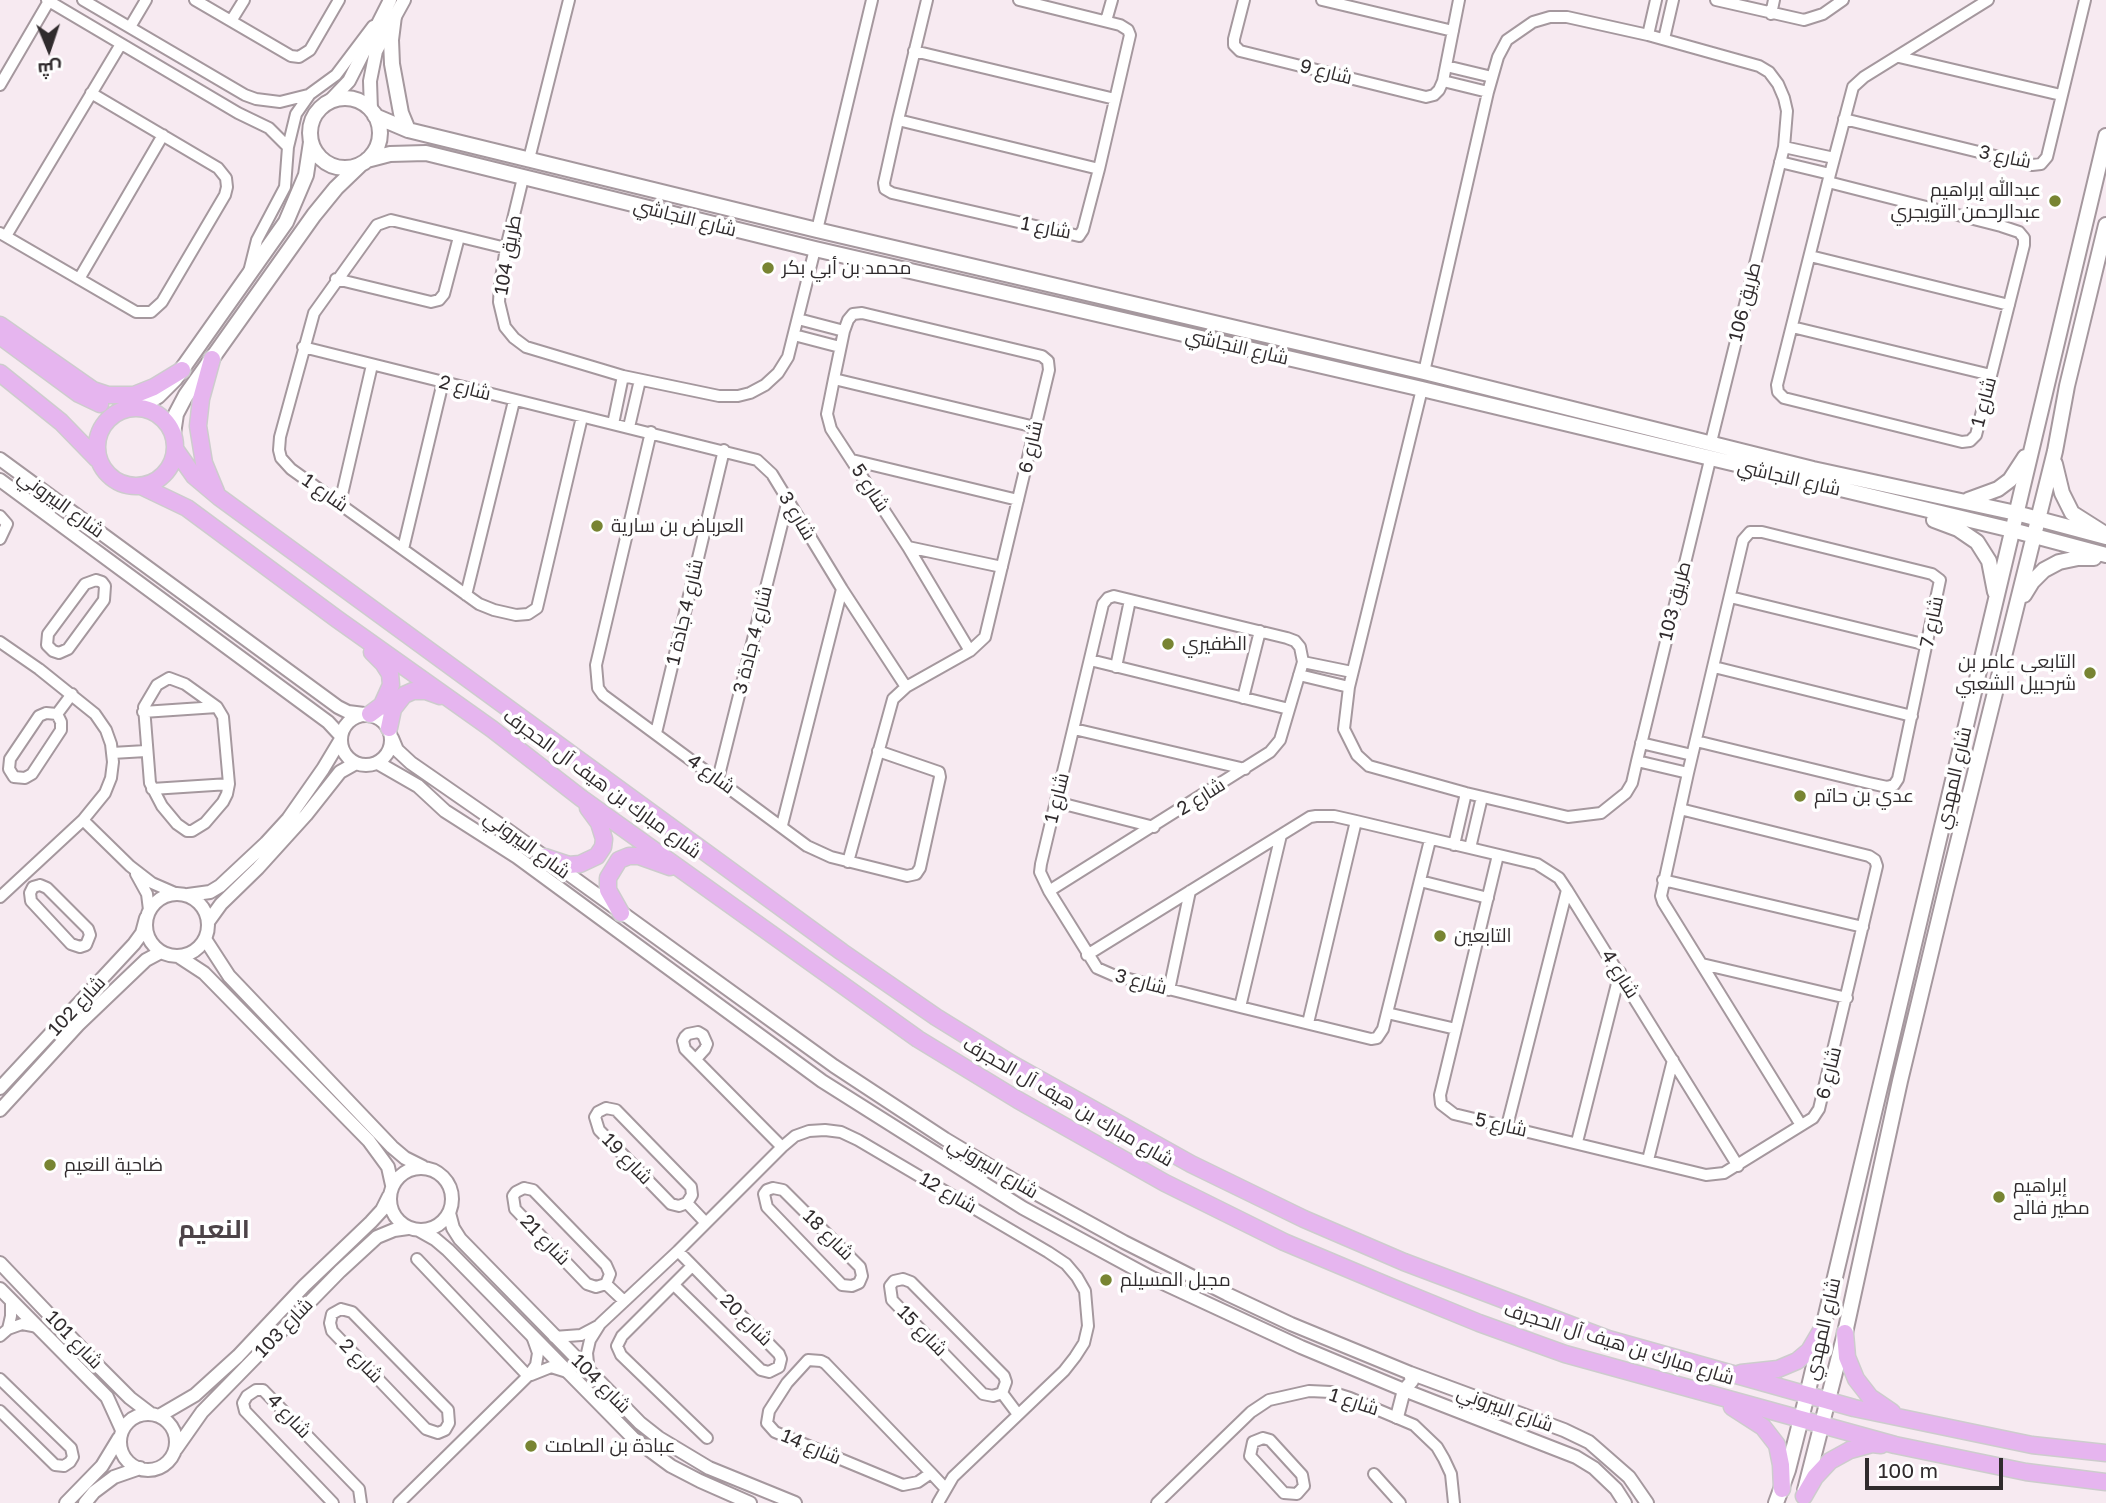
<!DOCTYPE html>
<meta charset="utf-8">
<style>
body{margin:0}
#map{position:relative;width:2106px;height:1503px;overflow:hidden;background:#f7eaf1;font-family:"Golos Text",Cairo,sans-serif}
canvas{display:block}
.north{position:absolute;left:14px;top:14px;width:70px;height:70px;-webkit-text-stroke:5px #fff;paint-order:stroke;rotate:178deg;font-size:19px;font-weight:700;line-height:28px;text-align:center;color:#302b2d}
.north::after{content:'';display:block;margin:auto;width:24px;height:32px;background:#302b2d;clip-path:polygon(50% 0,100% 100%,50% 72%,0 100%)}
.scale{position:absolute;left:1865px;top:1458px;width:138px;height:32px;box-sizing:border-box;border:4px solid #302b2d;border-top:0;padding-left:9px;font-size:21px;line-height:24px;white-space:nowrap;color:#302b2d;-webkit-text-stroke:5px #fff;paint-order:stroke}
</style>
<div id="map">
<canvas width="2106" height="1503"></canvas>
<div class="north">ش</div>
<div class="scale">100 m</div>
</div>
<script>
const g = document.querySelector('canvas').getContext('2d');
g.lineJoin = 'round';
function poly(rows) {
  const path = new Path2D();
  for (const r of rows) {
    if (r.length === 3) {
      path.moveTo(r[0] + r[2], r[1]);
      path.arc(r[0], r[1], r[2], 0, 2 * Math.PI);
      continue;
    }
    path.moveTo(r[0], r[1]);
    for (let i = 2; i < r.length; i += 2) path.lineTo(r[i], r[i + 1]);
  }
  return path;
}
function strokePath(path, color, width, dash) {
  g.strokeStyle = color;
  g.lineWidth = width;
  g.lineCap = dash ? 'butt' : 'round';
  g.setLineDash(dash || []);
  g.stroke(path);
}
function write(font, color, halo, rows, align = 'center') {
  g.font = font + ' "Golos Text",Cairo,sans-serif';
  g.lineWidth = 7;
  g.setLineDash([]);
  g.textBaseline = 'middle';
  g.strokeStyle = halo;
  g.fillStyle = color;
  for (const [text, x, y, turn = 0] of rows) {
    g.save();
    g.translate(x, y);
    g.rotate((+turn || 0) * Math.PI / 180);
    g.textAlign = isNaN(turn) ? turn : align;
    if (halo) g.strokeText(text, 0, 0);
    g.fillText(text, 0, 0);
    g.restore();
  }
}
const minor = poly([
 [47,0,238,113,269,128,288,147],
 [83,0,245,95,256,99,280,102,308,95],
 [195,0,291,56,299,57,310,50,339,0],
 [927,0,898,120,884,183,885,189,892,193,1079,236,1083,230,1099,169,1130,35,1128,30,1120,25,1019,0],
 [1244,0,1234,39,1234,45,1240,51,1426,97,1434,95,1439,90,1443,81,1459,0],
 [1322,0,1453,31],
 [1716,0,1804,20,1823,14,1843,0],
 [1771,14,1774,0],
 [231,21,244,0],
 [1106,21,1112,0],
 [130,27,146,0],
 [1648,35,1656,0],
 [1664,39,1673,0],
 [914,51,1115,99],
 [1899,57,2061,95],
 [1446,66,1492,77],
 [1443,81,1488,92],
 [0,85,49,1],
 [1844,119,2032,165,2041,164,2047,157,2085,0],
 [898,120,1099,169],
 [1784,147,1834,158],
 [529,159,569,0],
 [1780,162,1830,174],
 [523,178,506,248,500,284,499,302,505,327,514,338,526,347,623,376,719,396,738,396,750,393,765,385,778,373,788,357,815,249],
 [1828,182,2001,226,2019,232,2024,238,2024,245,1976,435,1970,441,1962,442,1784,398,1778,392,1777,385,1830,174,1853,87,1864,77,1988,0],
 [817,230,872,0],
 [0,233,136,312,151,312,162,302,225,195,227,187,226,178,218,168,91,93],
 [6,236,121,44],
 [506,248,391,220,377,225,314,313,280,437,279,450,281,458,291,469,479,604,494,610,516,615,528,614,537,608,582,417],
 [1810,256,2009,305],
 [249,272,257,240,285,187,288,147,296,114,310,94,336,75,373,26],
 [79,279,163,135],
 [336,279,431,302,439,300,444,294,459,237],
 [798,319,844,331],
 [1792,327,1991,375],
 [794,335,840,347],
 [303,347,757,460,772,474,842,589,906,687],
 [1424,372,1488,92,1498,57,1507,40,1533,22,1550,17,1567,17,1648,35,1759,66,1769,72,1778,84,1784,98,1787,111,1784,147,1711,442],
 [834,379,1035,427],
 [1422,389,1349,687,1344,729,1357,755,1369,766,1466,793,1568,817,1601,813,1626,793,1632,783,1637,761,1710,460],
 [613,424,623,376],
 [629,427,640,380],
 [651,432,596,665,598,688,603,695,807,846,831,857,907,876,916,874,920,868,940,777,939,772,878,751],
 [852,460,1018,500],
 [340,503,372,365],
 [0,516,7,524,0,539],
 [908,547,1002,567],
 [403,549,443,382],
 [96,580,102,582,105,586,104,600,68,649,59,653,53,651,47,645,48,634,85,584,96,580],
 [466,595,514,401],
 [1730,597,1927,645],
 [0,642,39,669,95,714,106,730,111,744,113,762,111,778,105,793,83,820,0,897],
 [1090,660,1289,709],
 [1303,662,1352,672],
 [1116,667,1130,600],
 [1714,667,1912,716],
 [1299,675,1349,687],
 [169,678,185,684,217,707,223,717,229,784,227,794,223,802,205,823,192,831,187,831,177,824,162,806,150,783,144,707,157,685,169,678],
 [1243,698,1260,631],
 [143,712,217,707],
 [46,713,57,714,61,722,61,730,32,774,25,778,14,777,9,769,10,759,39,716,46,713],
 [57,714,72,694],
 [1074,729,1245,769],
 [656,733,724,450],
 [1696,741,1869,783,1887,787,1894,785,1898,779,1940,580,1932,574,1762,532,1750,532,1743,540,1688,773,1661,896,1663,902,1801,1125],
 [1641,743,1692,755],
 [112,753,146,751],
 [1637,761,1688,773],
 [718,779,788,500],
 [152,789,229,784],
 [1056,802,1154,827],
 [83,820,130,866,152,883,175,893],
 [782,825,842,589],
 [1454,845,1466,793],
 [1470,848,1482,797],
 [1498,855,1440,1095,1441,1104,1454,1114,1706,1175,1724,1173,1813,1118,1819,1109,1877,866,1875,860,1869,856,1680,809],
 [848,862,893,699,906,687,970,651,985,637,1049,370,1048,361,1042,356,862,313,853,314,848,320,844,331,834,379,827,414,831,429,908,547,970,651],
 [136,874,147,894,149,910],
 [1663,880,1863,927],
 [1420,881,1488,898],
 [40,885,47,888,88,929,90,935,86,945,80,947,71,944,31,901,30,893,33,887,40,885],
 [1049,891,1270,752,1280,740,1303,662,1300,647,1295,641,1287,638,1114,596,1108,598,1103,604,1041,864,1040,872,1049,891,1097,968,1113,975,1240,1007,1371,1039,1377,1038,1383,1029,1430,840],
 [1087,955,1310,817,1316,816,1334,816,1356,821,1537,864,1559,878,1567,890,1738,1166],
 [1702,964,1847,998],
 [1169,990,1190,891],
 [1240,1007,1281,835],
 [1387,1013,1456,1029],
 [1308,1023,1356,821],
 [696,1059,705,1049,707,1044,703,1035,698,1032,688,1034,685,1037,683,1041,685,1049,782,1147],
 [606,1108,616,1110,691,1187,692,1195,687,1203,679,1206,671,1204,599,1130,595,1117,598,1112,606,1108],
 [1507,1126,1567,890],
 [1577,1142,1620,972],
 [1648,1160,1673,1060],
 [524,1188,533,1190,606,1265,610,1274,606,1284,596,1287,587,1284,515,1209,513,1196,516,1192,524,1188],
 [773,1188,783,1190,860,1267,862,1276,859,1283,852,1286,842,1285,767,1207,764,1194,767,1190,773,1188],
 [687,1203,705,1222],
 [417,1259,528,1376],
 [692,1266,622,1336,617,1346,621,1355,707,1438],
 [903,1279,911,1282,1004,1376,1006,1382,1002,1393,993,1396,983,1394,892,1300,890,1286,894,1281,903,1279],
 [606,1284,624,1301],
 [674,1285,761,1370,769,1372,779,1367,781,1359,779,1354,678,1251],
 [341,1309,352,1312,448,1410,449,1423,445,1430,438,1433,426,1429,332,1331,330,1323,332,1314,341,1309],
 [8,1329,11,1316,11,1300],
 [0,1336,8,1329,22,1324,38,1327],
 [554,1337,581,1335,598,1326],
 [589,1373,587,1353,590,1340,600,1324,678,1251,782,1147,795,1136,809,1131,825,1130,841,1132,858,1140,1048,1252,1066,1264,1077,1277,1085,1291,1088,1326,1084,1343,1075,1357,1064,1371,953,1477,938,1503],
 [531,1375,551,1367,567,1372],
 [0,1379,71,1448,73,1457,70,1462,64,1466,55,1465,0,1411],
 [1002,1393,1017,1413],
 [1263,1438,1270,1440,1302,1475,1304,1486,1297,1494,1284,1493,1250,1456,1253,1442,1263,1438],
 [931,1473,918,1482,903,1485,775,1432,767,1423,769,1411,787,1383,808,1360,821,1361,825,1363,931,1473,945,1488],
 [1374,1474,1400,1503],
 [333,1503,245,1411,243,1403,247,1396,256,1390,263,1390,359,1489,361,1503],
 [399,1503,528,1376,536,1365,538,1353,532,1336],
 [1157,1503,1251,1412,1269,1400,1309,1391,1331,1392,1350,1398,1414,1425,1437,1447,1444,1459,1451,1474,1454,1503]
]);
const tertiary = poly([
 [328,103,349,81,390,0],
 [371,110,370,81,376,51,404,0],
 [0,459,338,707,348,712,364,714],
 [0,480,328,722,341,736],
 [366,740,25],
 [392,738,397,750,411,763,509,831,834,1066,945,1139,1037,1194,1124,1242,1227,1294,1291,1324,1410,1373,1564,1430,1589,1442,1629,1477,1647,1503],
 [378,763,418,786,445,811,517,857,822,1081,1023,1208,1150,1277,1301,1347,1404,1390,1576,1457,1594,1468,1616,1489,1625,1503],
 [177,925,31],
 [188,895,210,892,220,886,266,843,288,819,323,769,341,739],
 [208,922,221,904,258,868,306,815,340,772,356,763],
 [205,939,229,976,392,1147,405,1158,423,1167],
 [178,956,204,973,369,1141,388,1167,392,1185],
 [0,1088,134,944,142,933,146,918],
 [0,1110,78,1025,146,960,161,952],
 [421,1199,31],
 [449,1213,453,1228,460,1239,640,1423,659,1438,709,1468,795,1503],
 [419,1230,435,1239,448,1250,633,1438,671,1466,700,1481,750,1503],
 [0,1263,101,1369,130,1398,151,1414],
 [0,1289,107,1397,122,1430],
 [148,1442,28],
 [159,1416,195,1395,238,1356,304,1286,371,1222,382,1210,389,1196],
 [1397,1417,1404,1390,1412,1381,1410,1373],
 [176,1449,202,1412,340,1271,377,1237,394,1230,408,1228],
 [66,1503,102,1466,119,1438],
 [85,1503,94,1492,114,1477,140,1468]
]);
const secondary = poly([
 [394,16,391,40,392,64,401,113,408,130],
 [345,133,35],
 [375,116,408,130,817,230,1424,372,1813,469,2016,513,2106,537],
 [367,160,390,154,426,153,815,249,1422,389,2012,530,2106,555],
 [138,408,158,396,175,379,286,222,306,175,311,142],
 [173,434,176,414,186,395,314,215,336,188,361,164],
 [2055,464,2062,493,2072,513,2102,532],
 [1968,500,1998,489,2010,480,2025,457],
 [1934,520,1958,529,1977,542,1989,561,1995,592],
 [2024,595,2032,582,2044,570,2059,562,2078,558,2094,558],
 [1805,1490,1845,1333,1900,1081,1946,890,2055,451,2067,386,2106,225],
 [1776,1503,1788,1470,1807,1395,2106,136]
]);
const primary = poly([
 [0,325,93,390,108,395,134,395,154,387,182,370],
 [0,336,79,394,100,404],
 [212,359,201,399,198,426,204,463,216,492],
 [0,373,61,422,97,459],
 [136,447,39],
 [175,449,194,476,219,497,842,952,936,1017,1012,1064,1191,1164,1304,1219,1404,1262,1608,1339,1854,1408,2032,1445,2106,1453],
 [141,486,187,508,337,619,492,729,581,798,918,1039,1018,1100,1165,1183,1284,1242,1391,1287,1479,1323,1565,1354,1895,1445,2026,1472,2106,1482],
 [370,714,382,705,391,685,390,674,383,663,372,652],
 [389,728,393,709,404,695,413,691,426,691,440,696],
 [545,857,569,865,580,864,597,856,603,847,604,839,599,823,588,808],
 [621,913,608,890,608,878,619,860,629,856,639,856,670,867],
 [1845,1333,1847,1357,1856,1379,1870,1397,1892,1412],
 [1741,1373,1778,1369,1797,1361,1809,1351,1822,1329],
 [1732,1407,1763,1427,1777,1445,1781,1465,1782,1489],
 [1804,1496,1815,1477,1830,1461,1850,1450,1872,1444,1881,1445]
]);
const markers = [
 [2055,201,7,"#788432"],
 [768,268,7,"#788432"],
 [597,526,7,"#788432"],
 [1168,644,7,"#788432"],
 [2090,673,7,"#788432"],
 [1800,796,7,"#788432"],
 [1440,936,7,"#788432"],
 [50,1165,7,"#788432"],
 [1999,1197,7,"#788432"],
 [1106,1280,7,"#788432"],
 [531,1446,7,"#788432"]
];
const streetNames = [
 ["شارع 9",1326,72,14],
 ["شارع 3",2005,157,12],
 ["شارع النجاشي",685,218,14],
 ["شارع 1",1046,228,11],
 ["طريق 104",508,255,-80],
 ["طريق 106",1745,302,-76],
 ["شارع النجاشي",1237,347,13],
 ["شارع 2",465,388,14],
 ["شارع 1",1984,402,-75],
 ["شارع 6",1031,447,-77],
 ["شارع النجاشي",1789,478,13],
 ["شارع 5",870,488,57],
 ["شارع 1",325,493,35],
 ["شارع البيروني",61,504,36],
 ["شارع 3",797,516,59],
 ["طريق 103",1675,601,-76],
 ["شارع 4 جادة 1",685,612,-77],
 ["شارع 7",1932,622,-78],
 ["شارع 4 جادة 3",753,640,-76],
 ["شارع 4",711,774,36],
 ["شارع المهدي",1954,778,-77],
 ["شارع مبارك بن هيف آل الحجرف",602,784,36],
 ["شارع 2",1201,797,-32],
 ["شارع 1",1057,798,-76],
 ["شارع البيروني",527,845,36],
 ["شارع 4",1620,974,58],
 ["شارع 3",1141,982,15],
 ["شارع 102",77,1006,-47],
 ["شارع 6",1829,1073,-76],
 ["شارع مبارك بن هيف آل الحجرف",1068,1102,30],
 ["شارع 5",1501,1125,13],
 ["شارع 19",627,1159,46],
 ["شارع البيروني",993,1168,31],
 ["شارع 12",948,1193,30],
 ["شارع 18",828,1235,45],
 ["شارع 21",545,1240,46],
 ["شارع 20",746,1320,45],
 ["شارع 103",284,1328,-46],
 ["شارع المهدي",1823,1329,-77],
 ["شارع 15",922,1331,46],
 ["شارع 101",74,1340,46],
 ["شارع مبارك بن هيف آل الحجرف",1619,1344,17],
 ["شارع 2",361,1361,46],
 ["شارع 104",601,1384,45],
 ["شارع 1",1354,1402,18],
 ["شارع البيروني",1505,1409,20],
 ["شارع 4",289,1416,46],
 ["شارع 14",811,1447,23]
];
const poiNames = [
 ["عبدالله إبراهيم",2041,190,"right"],
 ["عبدالرحمن التويجري",2041,212,"right"],
 ["محمد بن أبي بكر",782,268],
 ["العرباض بن سارية",611,526],
 ["الظفيري",1182,644],
 ["التابعي عامر بن",2076,662,"right"],
 ["شرحبيل الشعبي",2076,684,"right"],
 ["عدي بن حاتم",1814,796],
 ["التابعين",1454,936],
 ["ضاحية النعيم",64,1165],
 ["إبراهيم",2013,1186],
 ["مطير فالح",2013,1208],
 ["مجبل المسيلم",1120,1280],
 ["عبادة بن الصامت",545,1446]
];
const districtNames = [
 ["النعيم",214,1230]
];
strokePath(minor, '#a5989e', 14);
strokePath(tertiary, '#a5989e', 16);
strokePath(secondary, '#a5989e', 18);
strokePath(primary, '#cdcccd', 19);
strokePath(minor, '#fff', 10);
strokePath(tertiary, '#fff', 12);
strokePath(secondary, '#fff', 14);
strokePath(primary, '#e6b5ef', 16);
for (const [x, y, r, color] of markers) {
  const dot = new Path2D();
  dot.arc(x, y, r, 0, 2 * Math.PI);
  g.fillStyle = color;
  g.fill(dot);
  strokePath(dot, '#fff', 2.5);
}
write('19px', '#302b2d', '#fff', streetNames);
write('19px', '#302b2d', '#fff', poiNames, 'left');
write('bold 26px', '#4d4348', '#fff', districtNames);
</script>
